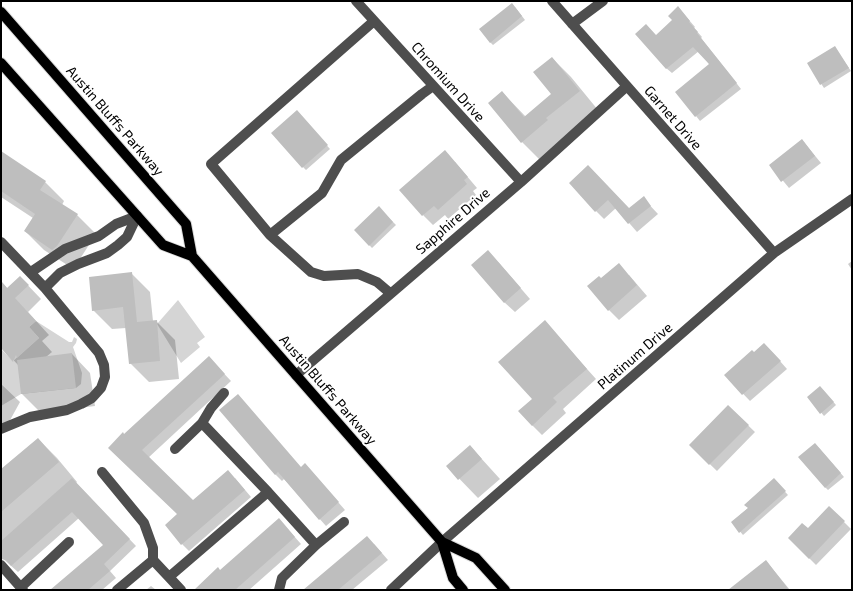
<!DOCTYPE html>
<style>
body{margin:0}
#map{position:relative;width:853px;height:591px;overflow:hidden;background:#fff;font-family:"Exo 2",sans-serif}
canvas{display:block}
.frame{position:absolute;inset:0;border:2px solid #000;pointer-events:none}
</style>
<div id="map">
<canvas width="853" height="591"></canvas>
<div class="frame"></div>
</div>
<script>
const g = document.querySelector('canvas').getContext('2d');
g.lineJoin = 'round';
function fill(path, color) {
  g.fillStyle = color;
  g.fill(path, 'evenodd');
}
function poly(rows) {
  const path = new Path2D();
  for (const r of rows) {
    path.moveTo(r[0], r[1]);
    for (let i = 2; i < r.length; i += 2) path.lineTo(r[i], r[i + 1]);
  }
  return path;
}
function strokePath(path, color, width, dash) {
  g.strokeStyle = color;
  g.lineWidth = width;
  g.lineCap = dash ? 'butt' : 'round';
  g.setLineDash(dash || []);
  g.stroke(path);
}
function write(font, color, halo, rows, align = 'center') {
  g.font = font + ' "Exo 2",sans-serif';
  g.lineWidth = 4;
  g.setLineDash([]);
  g.textBaseline = 'middle';
  g.strokeStyle = halo;
  g.fillStyle = color;
  for (const [text, x, y, turn = 0] of rows) {
    g.save();
    g.translate(x, y);
    g.rotate((+turn || 0) * Math.PI / 180);
    g.textAlign = isNaN(turn) ? turn : align;
    if (halo) g.strokeText(text, 0, 0);
    g.fillText(text, 0, 0);
    g.restore();
  }
}
const green = poly([
 [178,300,205,337,197,343,200,347,181,363,157,324],
 [36,321,69,342,72,342,74,337,77,339,76,343,73,347,82,373,81,384,76,388,21,394,1,406,1,349,13,361,39,338,29,327]
]);
const shadow = poly([
 [515,7,525,20,493,45,490,42],
 [683,13,695,27,694,28,702,37,701,38,741,89,700,121,696,116,710,65,699,51,672,73,666,68,656,36],
 [835,48,851,71,824,88,808,64],
 [552,58,571,77,598,110,541,161,522,142,502,92,526,117,552,94],
 [300,115,330,149,306,170,303,167],
 [802,140,821,163,789,188,770,165],
 [1,152,45,182,64,201,62,205,77,215,96,234,76,265,72,268,44,250,25,231,33,218,1,197],
 [455,162,477,188,473,191,476,195,448,219,445,215,433,225,423,215],
 [588,166,629,209,643,198,658,214,637,232,616,208,604,219,596,211],
 [379,208,396,225,372,248,355,230],
 [852,261,852,270,848,264],
 [498,262,530,299,515,312,504,302],
 [132,274,150,292,153,321,156,321,175,340,179,379,149,382,130,363,126,328,112,329,93,310],
 [629,275,647,296,619,320,609,310,602,279],
 [20,277,41,299,28,312,49,335,42,341,52,352,46,357,72,354,90,373,95,406,41,413,22,394,19,366,1,347,1,281,8,289],
 [545,322,596,379,563,409,566,413,542,435,532,425],
 [771,351,787,369,750,401,725,375,754,353],
 [215,364,231,381,148,458,193,502,235,478,251,497,189,551,182,544,178,514,124,435],
 [1,384,20,402,3,433,1,432],
 [823,390,836,405,824,416,808,397],
 [238,395,301,468,311,471,345,510,326,526,284,479,282,481,275,474],
 [728,406,755,432,717,471,690,445],
 [38,439,57,458,77,482,76,483,136,546,110,571,116,578,102,590,51,590,104,545,79,518,18,572,1,557,1,471],
 [470,446,500,479,478,498,447,466],
 [818,447,844,477,828,490,825,487],
 [777,483,788,495,743,535,732,522],
 [829,507,851,529,816,565,789,538,808,530],
 [285,526,301,544,249,590,204,590,220,571],
 [374,544,388,560,352,590,304,590],
 [766,561,790,590,731,590],
 [151,586,156,590,146,590]
]);
const building = poly([
 [512,3,522,16,490,43,479,29],
 [678,6,690,21,689,22,698,32,697,33,737,83,695,117,675,92,709,64,693,47,666,69,635,34,646,24,656,35,672,20,668,16],
 [835,46,849,68,820,85,807,63],
 [552,57,580,91,546,118,548,120,521,143,488,103,502,91,524,117,551,94,533,72],
 [297,110,328,145,302,168,271,133],
 [802,139,815,156,781,182,769,165],
 [445,150,468,177,464,180,467,184,438,210,434,206,422,216,399,190],
 [1,151,46,181,40,190,78,214,57,246,52,250,24,231,35,214,1,191],
 [588,165,629,208,644,196,651,206,628,224,608,200,595,212,569,183],
 [379,206,393,222,369,246,354,230],
 [488,250,521,288,504,303,471,265],
 [619,263,637,285,608,311,587,286,599,276,601,278],
 [132,272,137,322,157,320,160,361,129,364,123,307,92,311,89,277],
 [20,276,29,285,15,298,36,321,29,327,39,338,17,358,16,355,13,362,1,348,1,281,7,288],
 [545,320,587,369,553,398,557,402,532,426,518,411,532,399,498,362],
 [764,343,781,361,742,395,724,375,752,350,754,352],
 [72,353,76,388,21,394,17,360],
 [209,356,225,374,142,450,193,500,228,470,245,490,181,545,165,525,177,514,108,448,123,432,124,434],
 [820,386,834,402,820,414,807,397],
 [238,394,301,467,305,463,339,502,319,520,278,472,275,475,219,410],
 [728,405,749,425,709,465,689,445],
 [38,438,59,462,1,512,1,469],
 [815,443,841,473,825,488,798,457],
 [470,445,482,459,458,480,446,466],
 [72,478,130,539,104,564,110,571,88,590,50,590,103,545,72,512,11,566,6,560,1,559,1,541],
 [774,478,786,491,739,533,731,522,748,508,744,505],
 [829,506,845,521,809,559,788,538,802,523,808,528],
 [279,518,295,537,235,590,194,590,218,567,220,570],
 [367,536,382,553,338,590,303,590],
 [766,560,789,590,728,590]
]);
const minor = poly([
 [356,1,521,182],
 [552,1,774,253],
 [374,21,211,164,270,235,322,193,341,160,422,94,433,86],
 [572,24,603,1],
 [270,235,311,272,324,276,358,274,377,282,390,293],
 [1,242,45,288,99,353,104,365,105,377,101,388,92,398,81,404,67,410,30,417,1,429],
 [31,272,65,249,99,236,116,224,137,216],
 [45,288,60,273,78,264,107,253,118,245,127,237,137,216],
 [296,375,521,182,627,86],
 [202,423,268,492,316,545],
 [175,449,202,423,211,408,224,393],
 [102,472,144,523,153,548,153,560],
 [1,565,23,590],
 [169,577,268,492],
 [20,588,69,542],
 [117,590,153,560,181,590],
 [279,590,282,578,316,545,344,522],
 [391,590,442,542,774,253,852,199]
]);
const major = poly([
 [1,12,186,224,192,256],
 [1,63,163,245,192,256,442,542,453,578,463,590],
 [442,542,476,558,505,590]
]);
const streetNames = [
 ["Chromium Drive",448,82,48],
 ["Garnet Drive",673,118,49],
 ["Austin Bluffs Parkway",115,121,49],
 ["Sapphire Drive",453,221,-41],
 ["Platinum Drive",635,356,-41],
 ["Austin Bluffs Parkway",328,390,49]
];
fill(green, '#d5d5d5');
fill(shadow, '#0003');
fill(building, '#bebebe');
strokePath(major, '#dbdbdb', 12);
strokePath(minor, '#4e4e4e', 10);
strokePath(major, '#000', 10);
write('14px', '#000', '#fff', streetNames);
</script>
